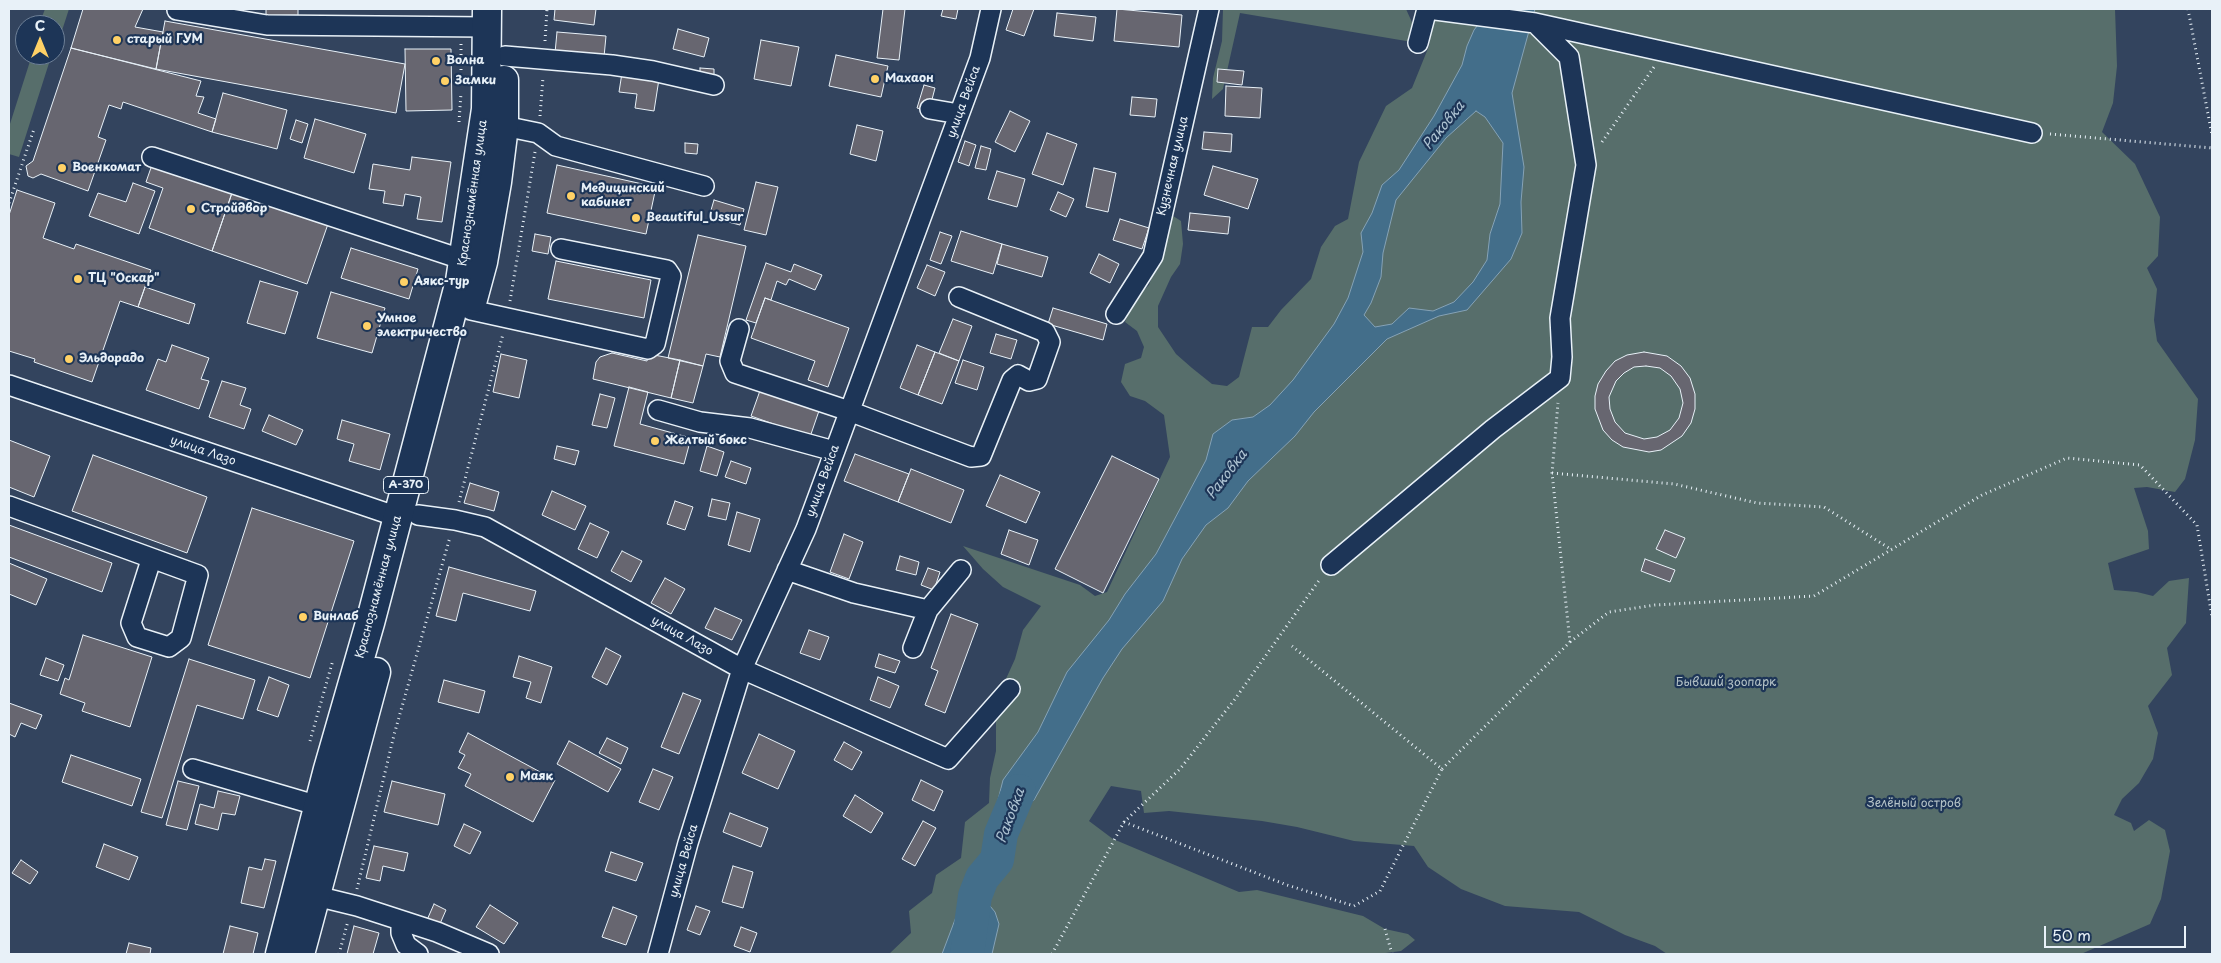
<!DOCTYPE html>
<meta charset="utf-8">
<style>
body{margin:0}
#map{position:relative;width:2221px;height:963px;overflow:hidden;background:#33445e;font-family:"Playpen Sans",sans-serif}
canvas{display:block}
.frame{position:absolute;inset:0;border:10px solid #e8f1f8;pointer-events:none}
.north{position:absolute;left:15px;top:15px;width:50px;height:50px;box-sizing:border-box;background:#1d3557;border:1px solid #6e8097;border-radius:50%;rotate:0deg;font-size:14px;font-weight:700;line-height:20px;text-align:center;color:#e8f1f8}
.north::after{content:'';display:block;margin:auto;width:18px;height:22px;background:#ffd166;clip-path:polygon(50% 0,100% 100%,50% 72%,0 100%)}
.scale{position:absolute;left:2044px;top:926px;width:142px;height:22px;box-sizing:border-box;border:2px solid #e8f1f8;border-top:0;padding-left:6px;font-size:15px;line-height:18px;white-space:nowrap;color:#e8f1f8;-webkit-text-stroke:4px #1d3557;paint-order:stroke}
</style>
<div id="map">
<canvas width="2221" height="963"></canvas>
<div class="frame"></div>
<div class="north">С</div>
<div class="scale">50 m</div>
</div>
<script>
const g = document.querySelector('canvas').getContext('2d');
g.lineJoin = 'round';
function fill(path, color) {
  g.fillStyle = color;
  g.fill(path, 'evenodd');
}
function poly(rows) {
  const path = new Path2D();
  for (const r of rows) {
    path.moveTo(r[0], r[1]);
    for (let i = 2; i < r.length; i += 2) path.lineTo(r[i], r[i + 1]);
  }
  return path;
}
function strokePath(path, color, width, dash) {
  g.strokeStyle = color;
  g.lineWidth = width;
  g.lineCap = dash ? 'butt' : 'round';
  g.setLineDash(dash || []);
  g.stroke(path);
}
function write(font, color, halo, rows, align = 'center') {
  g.font = font + ' "Playpen Sans",sans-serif';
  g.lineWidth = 4.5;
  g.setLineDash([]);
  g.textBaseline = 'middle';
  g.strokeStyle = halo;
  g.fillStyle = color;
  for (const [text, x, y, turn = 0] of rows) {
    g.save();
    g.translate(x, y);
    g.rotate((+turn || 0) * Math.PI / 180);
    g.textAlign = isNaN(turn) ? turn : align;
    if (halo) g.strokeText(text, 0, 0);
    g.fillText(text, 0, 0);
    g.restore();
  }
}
const green = poly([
 [45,9,69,9,56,49,55,25,39,25],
 [1223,9,1406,9,1415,29,1412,42,1240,13,1223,89,1212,99,1213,78,1222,41],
 [1437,9,2115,9,2117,66,2113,103,2102,132,2135,164,2160,217,2158,256,2147,268,2157,289,2154,320,2157,341,2198,399,2195,440,2185,479,2175,492,2147,487,2134,488,2148,531,2149,549,2108,563,2114,590,2137,592,2153,596,2169,581,2189,578,2186,623,2167,648,2172,675,2148,706,2158,733,2153,759,2139,783,2122,799,2114,815,2131,823,2134,831,2149,820,2165,830,2170,851,2161,899,2150,924,2081,954,1667,954,1655,946,1625,935,1579,912,1505,906,1461,889,1428,867,1414,846,1354,841,1297,827,1262,821,1169,811,1144,813,1141,791,1111,786,1089,821,1113,839,1239,892,1257,890,1363,916,1385,929,1408,934,1415,940,1401,951,1378,954,889,954,911,933,909,911,932,893,936,875,961,858,965,822,989,803,990,778,996,751,996,717,1021,685,1005,681,1015,659,1023,630,1041,606,1003,587,983,569,963,546,1080,585,1095,596,1107,592,1170,457,1164,415,1145,401,1130,396,1121,382,1125,364,1141,358,1144,347,1137,331,1125,322,1133,301,1149,285,1173,216,1181,221,1183,244,1180,264,1171,277,1158,306,1158,327,1176,354,1192,368,1212,384,1227,386,1239,377,1252,327,1268,327,1281,310,1311,279,1321,247,1335,226,1348,219,1359,162,1386,106,1412,88,1429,46,1431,28],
 [32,55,50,60,19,157,9,154,9,127]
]);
const water = poly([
 [1490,9,1535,9,1512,93,1524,167,1521,202,1522,233,1511,259,1467,310,1439,316,1387,339,1314,412,1295,436,1248,481,1228,508,1206,525,1182,559,1163,601,1122,649,1103,678,1034,800,1015,816,1001,834,996,829,998,800,1003,780,1038,732,1067,672,1109,620,1125,594,1156,554,1206,460,1213,434,1232,420,1253,417,1270,405,1293,380,1334,324,1348,298,1363,252,1361,233,1372,213,1382,185,1399,170,1434,116,1462,65,1467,46,1474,30,1490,9],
 [1476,111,1485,117,1503,143,1500,204,1490,234,1487,260,1473,282,1454,302,1433,311,1409,308,1392,324,1375,327,1364,315,1371,303,1381,277,1383,253,1396,200,1446,138,1476,111],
 [992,853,1000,868,986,883,981,895,995,912,999,924,992,954,942,954,967,888,981,862,992,853]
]);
const river = poly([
 [967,954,975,896,982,878,997,860,1001,834,1019,791]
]);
const building = poly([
 [83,9,143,9,135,27,163,32,156,69,71,48,83,9],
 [266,9,298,9,298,18,266,18,266,9],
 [555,9,596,9,594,25,554,20,555,9],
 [883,9,905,9,899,60,877,58,883,9],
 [943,9,958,9,956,19,941,16,943,9],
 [1013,9,1034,9,1024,36,1006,30,1013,9],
 [1117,9,1182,15,1179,47,1114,41,1117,9],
 [1057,13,1096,17,1093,41,1054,36,1057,13],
 [165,21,405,64,396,113,156,69,165,21],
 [678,29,709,38,704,57,673,49,678,29],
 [557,32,606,36,604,57,555,53,557,32],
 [761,40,799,47,791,86,754,79,761,40],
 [71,48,201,81,196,96,204,97,198,113,216,119,212,132,123,102,121,109,109,105,98,137,106,140,88,191,41,174,33,178,28,176,26,166,33,161,71,48],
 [405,49,451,49,452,110,406,111,405,49],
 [836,55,888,66,881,97,829,86,836,55],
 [700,68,714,69,714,81,700,81,700,68],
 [1218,69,1244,71,1242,85,1217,82,1218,69],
 [622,73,659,79,654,111,635,108,637,94,619,92,622,73],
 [924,85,935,88,929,111,917,108,924,85],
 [1226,86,1262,88,1260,118,1225,116,1226,86],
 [223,93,287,110,277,149,212,132,223,93],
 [1132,97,1157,99,1155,117,1130,115,1132,97],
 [1010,111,1030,121,1015,152,995,142,1010,111],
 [315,119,366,134,354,173,304,158,315,119],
 [296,120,308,124,302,143,290,139,296,120],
 [857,125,883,131,876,161,850,154,857,125],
 [1204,132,1232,134,1231,152,1202,149,1204,132],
 [1047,133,1077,144,1063,185,1032,174,1047,133],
 [965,141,976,145,969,166,958,162,965,141],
 [685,143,698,144,697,154,685,153,685,143],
 [981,146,991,149,986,170,975,168,981,146],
 [412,157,451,162,442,222,417,219,421,197,405,194,403,206,383,203,385,191,369,189,373,164,410,170,412,157],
 [153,162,233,190,212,251,149,228,163,188,146,182,153,162],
 [557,165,656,187,646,234,547,213,557,165],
 [1213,166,1258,179,1248,209,1204,195,1213,166],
 [1094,168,1116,173,1108,212,1086,207,1094,168],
 [997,171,1025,179,1017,207,988,199,997,171],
 [756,182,778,187,766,235,744,230,756,182],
 [133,183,155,191,139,234,89,216,98,193,126,202,133,183],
 [17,190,55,203,43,238,74,249,76,244,151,270,138,307,120,301,92,382,34,362,35,359,9,351,9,215,17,190],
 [233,190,328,224,307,284,212,251,233,190],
 [1058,192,1074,199,1066,217,1050,210,1058,192],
 [714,200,744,209,740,225,709,217,714,200],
 [1190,213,1230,217,1228,234,1188,230,1190,213],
 [1120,219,1149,228,1142,249,1113,240,1120,219],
 [961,231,1002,244,993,274,951,261,961,231],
 [940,232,952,236,941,264,930,260,940,232],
 [535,234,551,237,548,254,532,251,535,234],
 [698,235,746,246,720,357,706,354,703,366,668,358,698,235],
 [1002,244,1048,257,1042,277,997,264,1002,244],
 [351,248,418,269,409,299,341,278,351,248],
 [1099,254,1119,264,1110,283,1090,273,1099,254],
 [556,261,651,280,644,318,548,299,556,261],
 [766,263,791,272,794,264,822,275,815,290,789,279,786,285,777,281,771,300,765,298,756,323,746,320,766,263],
 [927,265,945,272,935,296,917,288,927,265],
 [260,281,298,292,285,334,247,323,260,281],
 [145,287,195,304,189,324,138,307,145,287],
 [331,292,385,308,372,353,317,338,331,292],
 [765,298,849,328,828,387,808,380,815,361,751,338,765,298],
 [1053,308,1107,324,1103,340,1048,324,1053,308],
 [953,319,972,326,959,361,939,353,953,319],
 [996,334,1017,340,1011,359,990,353,996,334],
 [172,345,209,358,201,379,209,381,199,409,146,390,158,359,166,362,172,345],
 [917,345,935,352,918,395,900,388,917,345],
 [935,352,959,361,942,404,918,395,935,352],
 [1644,352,1667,356,1681,366,1690,378,1695,394,1695,409,1691,423,1682,436,1661,450,1649,452,1623,447,1612,440,1603,430,1595,409,1595,396,1598,384,1606,371,1615,361,1627,355,1644,352],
 [1646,366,1660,368,1671,376,1680,389,1683,403,1679,418,1670,430,1657,437,1644,439,1625,433,1615,422,1610,409,1609,397,1616,381,1624,373,1634,367,1646,366],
 [612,353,647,361,649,354,680,360,671,398,593,379,596,362,600,357,612,353],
 [501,354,527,360,519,398,493,392,501,354],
 [680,360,703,366,693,403,671,398,680,360],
 [963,360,984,367,977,390,955,383,963,360],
 [222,381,246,388,240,405,251,409,244,429,209,417,222,381],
 [762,385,821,405,810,437,751,416,762,385],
 [629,387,648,392,640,424,691,438,684,464,614,446,629,387],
 [600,394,615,398,607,428,592,425,600,394],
 [269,415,303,430,296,445,262,431,269,415],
 [342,420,390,434,380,470,349,461,354,444,337,439,342,420],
 [9,440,50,456,34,497,9,487,9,440],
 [557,446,579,451,575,465,554,459,557,446],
 [707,446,724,452,717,476,700,471,707,446],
 [855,454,909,474,898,502,844,481,855,454],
 [93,455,207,497,187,553,72,511,93,455],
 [1112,456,1159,479,1103,593,1055,569,1112,456],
 [731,461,751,468,746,484,725,477,731,461],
 [911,469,964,490,951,523,898,502,911,469],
 [1000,475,1040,492,1026,523,986,506,1000,475],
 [470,483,499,492,494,511,464,503,470,483],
 [552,491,586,506,575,530,542,515,552,491],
 [712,499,730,503,726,520,708,516,712,499],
 [675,501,693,507,685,530,667,524,675,501],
 [252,508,354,541,310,678,208,645,252,508],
 [737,512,760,519,750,552,728,545,737,512],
 [590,523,609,532,597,558,578,549,590,523],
 [9,525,112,563,102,592,9,557,9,525],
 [1009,530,1038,540,1029,565,1001,554,1009,530],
 [1665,530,1685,538,1676,558,1656,549,1665,530],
 [844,534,863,542,849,579,830,572,844,534],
 [622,551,642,561,631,582,611,571,622,551],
 [900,556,919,562,916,575,896,570,900,556],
 [1645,559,1675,570,1670,582,1641,571,1645,559],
 [9,563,47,579,36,605,9,594,9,563],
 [449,567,536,591,530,611,463,593,456,621,436,616,449,567],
 [928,568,940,572,934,590,921,585,928,568],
 [665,578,685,589,671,614,651,603,665,578],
 [715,608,742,620,732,640,705,628,715,608],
 [951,614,978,624,945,713,925,705,938,671,931,668,951,614],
 [809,630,829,637,820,660,800,653,809,630],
 [83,635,152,657,130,727,82,711,85,703,60,694,65,678,69,680,83,635],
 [606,648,621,656,607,685,592,677,606,648],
 [879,654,900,661,895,673,875,667,879,654],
 [519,656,552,667,541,703,526,698,531,682,513,677,519,656],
 [46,658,64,665,58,681,40,675,46,658],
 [189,659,255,680,243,719,197,705,162,818,141,812,189,659],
 [269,677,289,685,278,717,257,710,269,677],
 [878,677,899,686,890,708,870,700,878,677],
 [444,680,485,691,479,713,438,702,444,680],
 [683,693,701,700,679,754,661,747,683,693],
 [9,703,42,715,36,729,21,723,15,737,9,734,9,703],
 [468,733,555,780,533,822,465,786,471,774,458,768,465,755,459,752,468,733],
 [759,734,795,751,778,789,742,773,759,734],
 [607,738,628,748,621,764,599,753,607,738],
 [569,741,621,769,608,792,557,764,569,741],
 [844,742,862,752,852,770,834,760,844,742],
 [71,755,141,779,132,806,62,782,71,755],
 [653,769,673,777,659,810,639,802,653,769],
 [921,780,943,791,934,811,912,800,921,780],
 [178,781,199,786,187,830,166,825,178,781],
 [392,781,445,794,438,825,384,812,392,781],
 [218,791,240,796,235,815,222,813,218,830,195,824,200,804,214,808,218,791],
 [855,795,883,813,871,833,843,816,855,795],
 [730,813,768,828,761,847,723,832,730,813],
 [923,821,936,828,915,866,902,859,923,821],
 [464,824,481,832,470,854,454,846,464,824],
 [104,844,138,857,129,880,96,867,104,844],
 [374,846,408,853,404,871,383,866,380,881,366,878,374,846],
 [611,852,643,863,636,881,605,871,611,852],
 [265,859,276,861,264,908,241,903,249,867,262,870,265,859],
 [21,860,38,872,30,884,12,873,21,860],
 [733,866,753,872,743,908,722,902,733,866],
 [434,904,446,910,439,926,427,920,434,904],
 [490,905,518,923,504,944,476,927,490,905],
 [696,906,710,911,700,935,687,930,696,906],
 [613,907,637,916,626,945,602,937,613,907],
 [230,926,258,933,253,954,223,954,230,926],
 [354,926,379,933,373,954,347,954,354,926],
 [741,927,757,933,750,952,734,946,741,927],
 [129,943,151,948,150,954,126,954,129,943]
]);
const path = poly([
 [2188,9,2212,135],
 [545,41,547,9],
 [461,75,461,43],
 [540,116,543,77],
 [459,122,461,93],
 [2050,134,2212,148],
 [1602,142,1654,67],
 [9,203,34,129],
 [510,301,535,152],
 [1552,473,1674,484,1757,503,1824,507,1892,550],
 [459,502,503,334],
 [1570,642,1609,612,1655,605,1814,596,1982,495,2067,458,2140,465,2197,525,2212,617],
 [310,741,333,660],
 [1442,769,1570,642,1552,473,1558,403],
 [1124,822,1287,885,1354,906,1380,891,1442,769,1292,646],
 [357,889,394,735,450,537],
 [1385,929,1392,954],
 [339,954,348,921],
 [1052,954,1124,822,1180,769,1235,699,1320,579]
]);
const minor = poly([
 [1428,9,1535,23,2032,133],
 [177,10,267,25,486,27],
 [1418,43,1427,9],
 [505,56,612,65,653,71,714,85],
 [930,109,959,114],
 [504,126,538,133,556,146,704,186],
 [152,157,464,260],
 [471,310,648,349,655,344,671,276,667,270,561,249],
 [1116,314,1153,256,1209,9],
 [739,329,730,361,735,373,849,411,971,457,981,456,1012,380,1018,375,1029,381,1037,379,1050,342,1045,332,959,297],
 [9,385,398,517],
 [658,410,700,422,750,428,834,451],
 [9,506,198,575,181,638,169,647,137,637,131,623,151,560],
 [418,515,455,520,485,527,742,669,948,759,1010,689],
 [1331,565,1493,429,1560,378,1562,357,1560,318,1586,165,1569,57,1535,23],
 [787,570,854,593,928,610],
 [913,648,928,610,961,570],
 [193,769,319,806],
 [316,896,357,906,437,932,489,954],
 [401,922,401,933,406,945,418,954],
 [658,954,688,843,742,669,806,529,980,58,991,9]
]);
const highway = poly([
 [473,299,483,262,497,182,504,126,504,80],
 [280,954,328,769,370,623,460,281,486,109,487,9],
 [300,954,376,672]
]);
const markers = [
 [117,40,5,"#ffd166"],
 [436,61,5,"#ffd166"],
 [875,79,5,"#ffd166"],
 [445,81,5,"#ffd166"],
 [62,168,5,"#ffd166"],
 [571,196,5,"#ffd166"],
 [191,209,5,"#ffd166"],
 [636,218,5,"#ffd166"],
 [78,279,5,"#ffd166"],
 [404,282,5,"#ffd166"],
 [367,326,5,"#ffd166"],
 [69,359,5,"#ffd166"],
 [655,441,5,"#ffd166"],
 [303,617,5,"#ffd166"],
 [510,777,5,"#ffd166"]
];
const shields = [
 [406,485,45]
];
const shieldNames = [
 ["А-370",406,485]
];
const poiNames = [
 ["старый ГУМ",127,40],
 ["Волна",446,61],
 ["Махаон",885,79],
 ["Замки",455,81],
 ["Военкомат",72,168],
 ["Медицинский",581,189],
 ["кабинет",581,203],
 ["Стройдвор",201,209],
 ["Beautiful_Ussur",646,218],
 ["ТЦ \"Оскар\"",88,279],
 ["Аякс-тур",414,282],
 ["Умное",377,319],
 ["электричество",377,333],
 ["Эльдорадо",79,359],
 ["Желтый бокс",665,441],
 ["Винлаб",313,617],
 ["Маяк",520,777]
];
const streetNames = [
 ["улица Вейса",964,102,-70],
 ["Кузнечная улица",1173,166,-77],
 ["Краснознамённая улица",473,193,-82],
 ["улица Лазо",203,451,19],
 ["улица Вейса",823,481,-70],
 ["Краснознамённая улица",379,587,-75],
 ["улица Лазо",682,636,29],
 ["улица Вейса",684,861,-74]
];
const parkNames = [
 ["Бывший зоопарк",1726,683],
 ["Зелёный остров",1914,804]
];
const waterNames = [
 ["Раковка",1444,126,-51],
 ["Раковка",1227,475,-53],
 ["Раковка",1011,816,-70]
];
fill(green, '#576e6b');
fill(water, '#436e8a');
strokePath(water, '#85a2b6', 1);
strokePath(river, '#436e8a', 34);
fill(building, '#676670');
strokePath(building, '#e8f1f8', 1);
strokePath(minor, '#e8f1f8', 22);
strokePath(highway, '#e8f1f8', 31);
strokePath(path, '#e8f1f8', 3, [1, 4]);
strokePath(minor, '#1d3557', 19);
strokePath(highway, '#1d3557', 28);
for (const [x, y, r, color] of markers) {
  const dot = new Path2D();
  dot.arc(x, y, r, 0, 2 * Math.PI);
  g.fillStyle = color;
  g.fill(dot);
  strokePath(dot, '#1d3557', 2);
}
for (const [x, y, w] of shields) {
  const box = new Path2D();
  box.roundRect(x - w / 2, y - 8.5, w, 17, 4);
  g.fillStyle = '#1d3557';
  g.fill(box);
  strokePath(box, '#e8f1f8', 1);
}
write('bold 11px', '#e8f1f8', null, shieldNames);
write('bold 12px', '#e8f1f8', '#1d3557', poiNames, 'left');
write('12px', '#e8f1f8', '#1d3557', streetNames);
write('12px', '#b5c3c7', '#1d3557', parkNames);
write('italic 14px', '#aec3d2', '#1d3557', waterNames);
</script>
